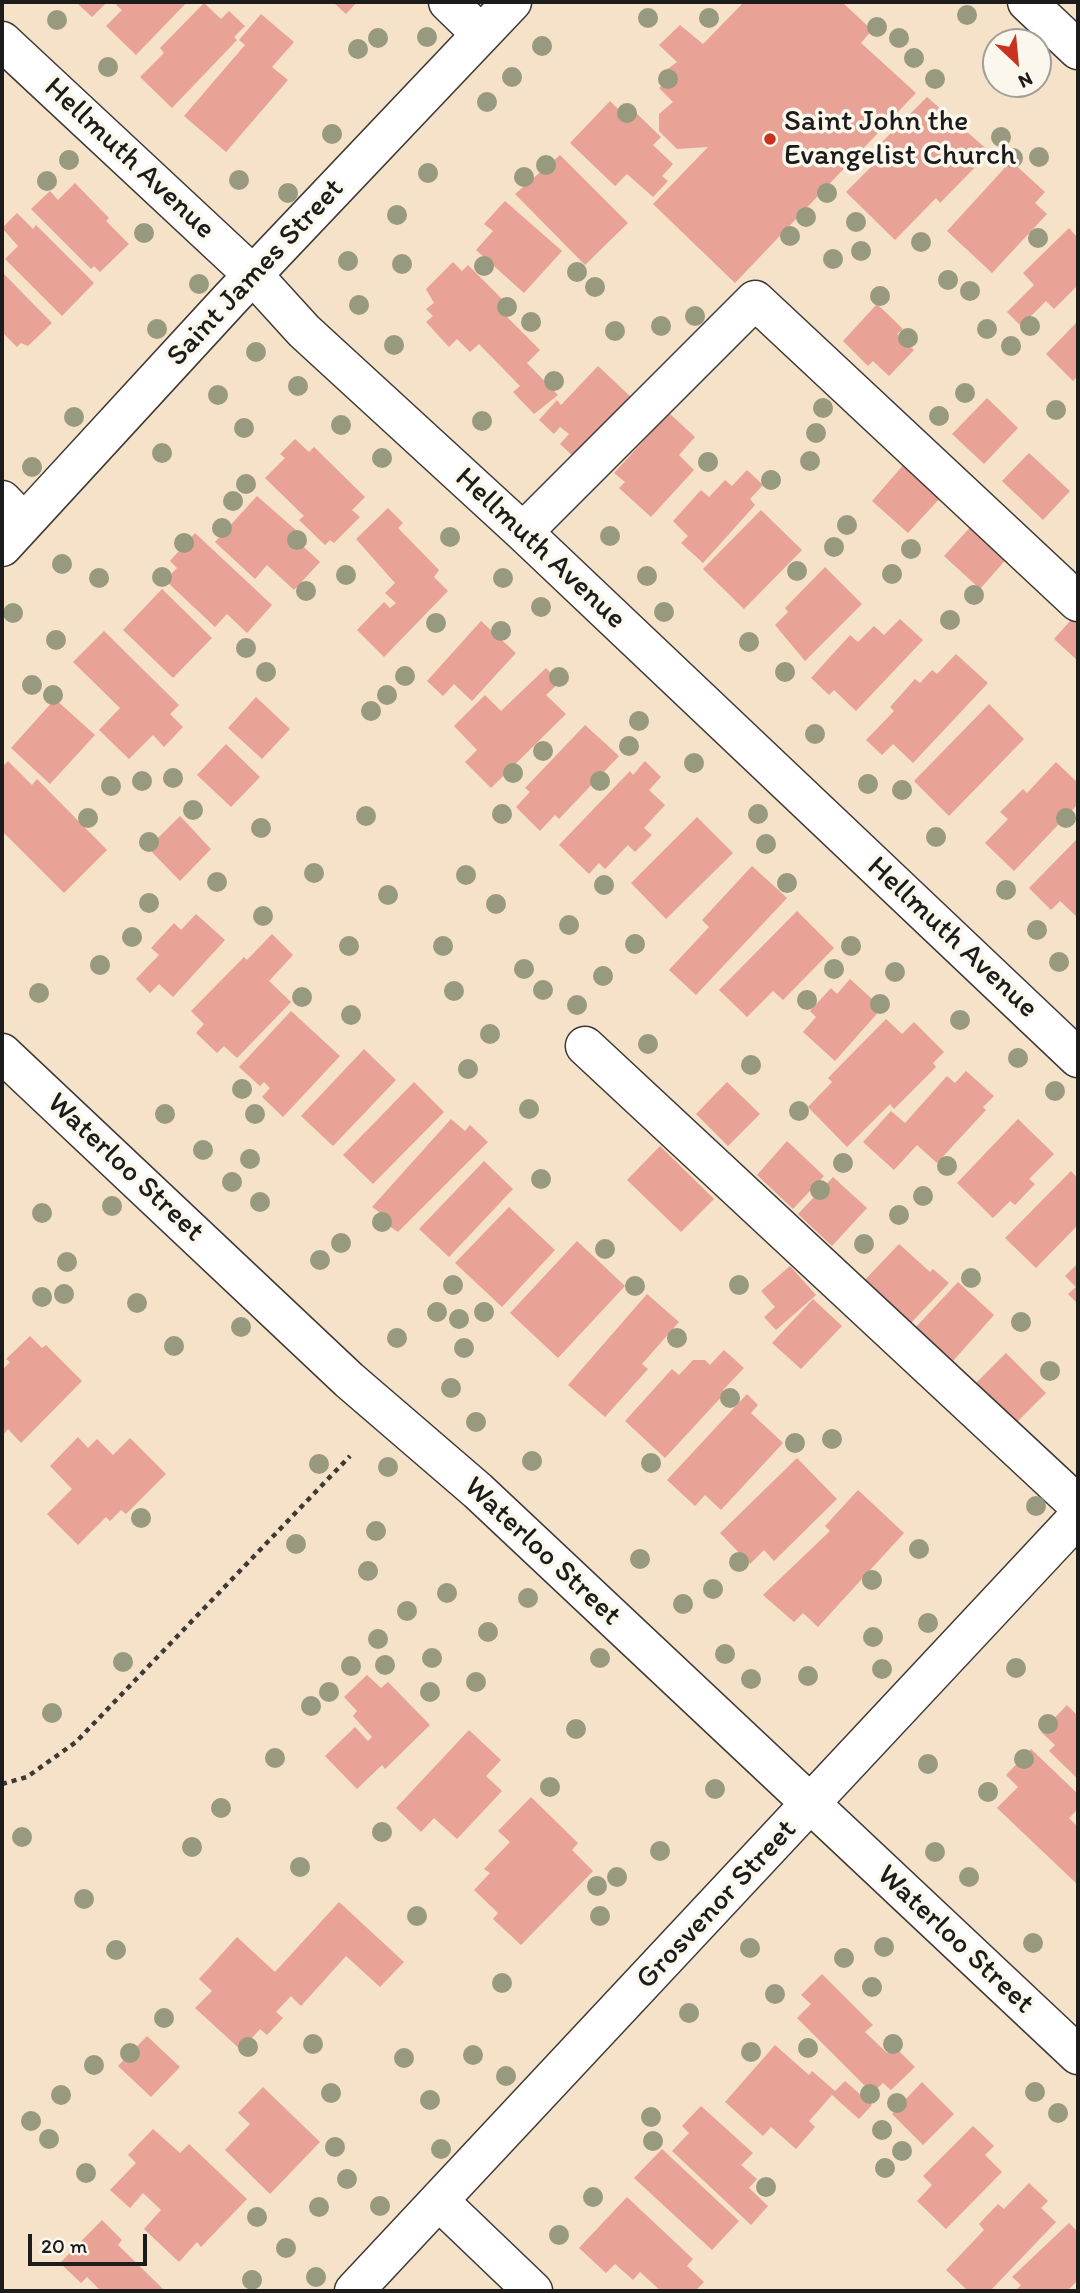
<!DOCTYPE html>
<style>
body{margin:0}
#map{position:relative;width:1080px;height:2293px;overflow:hidden;background:#f6e1c9;font-family:Itim,sans-serif}
canvas{display:block}
.frame{position:absolute;inset:0;border:4px solid #1c1c1c;pointer-events:none}
.north{position:absolute;left:982px;top:28px;width:70px;height:70px;box-sizing:border-box;background:#fbf7ec;border:2px solid #a29f99;border-radius:50%;rotate:154deg;font-size:19px;font-weight:700;line-height:28px;text-align:center;color:#1c1c1c}
.north::after{content:'';display:block;margin:auto;width:24px;height:32px;background:#c8321e;clip-path:polygon(50% 0,100% 100%,50% 72%,0 100%)}
.scale{position:absolute;left:28px;top:2234px;width:119px;height:32px;box-sizing:border-box;border:4px solid #1c1c1c;border-top:0;padding-left:9px;font-size:21px;line-height:24px;white-space:nowrap;color:#1c1c1c;-webkit-text-stroke:5px #fbf7ec;paint-order:stroke}
</style>
<div id="map">
<canvas width="1080" height="2293"></canvas>
<div class="frame"></div>
<div class="north">N</div>
<div class="scale">20 m</div>
</div>
<script>
const g = document.querySelector('canvas').getContext('2d');
g.lineJoin = 'round';
function fill(path, color) {
  g.fillStyle = color;
  g.fill(path, 'evenodd');
}
function poly(rows) {
  const path = new Path2D();
  for (const r of rows) {
    path.moveTo(r[0], r[1]);
    for (let i = 2; i < r.length; i += 2) path.lineTo(r[i], r[i + 1]);
  }
  return path;
}
function strokePath(path, color, width, dash) {
  g.strokeStyle = color;
  g.lineWidth = width;
  g.lineCap = dash ? 'butt' : 'round';
  g.setLineDash(dash || []);
  g.stroke(path);
}
function write(font, color, halo, rows, align = 'center') {
  g.font = font + ' Itim,sans-serif';
  g.lineWidth = 7;
  g.setLineDash([]);
  g.textBaseline = 'middle';
  g.strokeStyle = halo;
  g.fillStyle = color;
  for (const [text, x, y, turn = 0] of rows) {
    g.save();
    g.translate(x, y);
    g.rotate((+turn || 0) * Math.PI / 180);
    g.textAlign = isNaN(turn) ? turn : align;
    if (halo) g.strokeText(text, 0, 0);
    g.fillText(text, 0, 0);
    g.restore();
  }
}
const building = poly([
 [76,2,107,2,92,17],
 [119,2,187,2,136,55,106,26,122,10,116,5],
 [333,2,357,2,346,14],
 [744,2,842,2,872,30,861,43,916,93,735,283,653,204,708,147,677,149,659,131,659,114,673,102,659,88,672,77,665,71,677,62,659,45,680,25,703,44],
 [204,3,221,19,229,11,245,26,234,37,237,40,172,108,140,77,164,53,160,48],
 [261,14,294,42,272,67,288,80,226,152,184,116,245,45,239,40],
 [927,97,990,152,940,203,936,198,895,240,846,192,885,153,878,146],
 [610,101,628,119,635,112,661,137,653,145,673,164,662,176,668,181,653,197,627,174,615,186,570,143],
 [560,155,628,223,585,265,515,194],
 [1011,161,1045,192,1035,203,1047,214,992,273,947,231],
 [75,183,109,218,106,221,129,244,100,272,94,266,91,269,31,209,50,191,58,200],
 [505,201,562,251,524,293,476,250,493,231,484,224],
 [17,213,33,229,36,225,94,283,62,316,5,259,18,246,2,228],
 [1069,228,1078,238,1078,285,1054,309,1046,301,1021,326,1007,312,1034,285,1023,273],
 [453,262,462,271,468,265,511,308,504,314,540,350,527,363,558,395,534,414,513,392,520,386,479,344,470,352,457,339,449,347,426,322,433,316,426,309,434,303,426,289],
 [2,272,52,323,28,346,21,343,17,347,2,332],
 [877,304,903,329,897,334,914,350,889,376,873,361,868,366,843,341],
 [1078,321,1078,376,1073,381,1046,354],
 [598,366,632,398,575,458,560,444,569,434,560,427,554,434,539,420,557,400,561,405],
 [987,398,1018,428,984,464,952,434],
 [669,413,695,437,679,455,694,470,651,517,619,488,625,482,614,473],
 [295,439,309,452,314,447,365,497,352,510,360,517,334,543,330,540,325,545,299,520,304,516,265,478,285,458,280,454],
 [1029,453,1070,491,1043,520,1002,481],
 [905,463,942,496,908,533,872,501],
 [747,470,763,485,750,499,755,505,703,563,681,543,688,536,673,521,701,490,709,497,725,480,732,486],
 [257,496,298,532,293,537,320,562,294,590,267,565,255,579,215,542],
 [388,508,403,523,398,528,439,570,434,577,448,591,384,657,357,630,384,602,390,608,396,603,385,593,395,583,356,539],
 [761,510,802,550,744,609,703,569],
 [974,523,1010,555,980,589,944,556],
 [195,533,272,605,247,633,227,614,215,627,165,580,177,568,170,561],
 [825,567,862,604,805,661,775,625,788,612,785,608],
 [162,589,212,638,173,678,123,630],
 [1078,612,1078,661,1054,639],
 [900,619,923,640,856,711,834,690,829,695,811,678,850,635,858,642,874,626,884,635],
 [481,621,516,653,472,701,454,684,443,696,427,681],
 [104,631,179,705,170,714,183,727,164,747,153,735,129,759,99,730,120,708,73,662],
 [956,654,988,683,913,763,893,744,882,755,866,740,894,711,890,707,915,679,920,683,932,670,937,674],
 [546,668,560,682,546,695,566,714,491,788,465,762,477,750,454,726,485,695,501,711],
 [256,697,290,729,262,759,228,728],
 [55,699,95,735,50,784,11,748],
 [989,704,1024,739,949,816,914,781],
 [585,725,619,756,559,819,555,815,540,831,516,807,530,792,525,788],
 [226,744,260,777,231,807,197,775],
 [8,761,32,785,37,779,107,850,64,893,4,833,2,835,2,767],
 [645,761,661,777,649,790,665,805,644,828,652,835,635,852,628,845,605,869,599,863,589,874,559,845,630,771,633,775],
 [1056,762,1078,783,1078,804,1014,871,985,843,1008,819,1000,812,1023,789,1027,793],
 [180,816,211,849,180,881,148,848],
 [697,817,733,853,666,919,631,883],
 [1078,838,1078,913,1076,916,1060,901,1051,910,1029,888],
 [752,866,787,898,696,995,669,970,709,927,702,920],
 [797,911,834,948,783,1000,773,991,747,1017,719,990],
 [196,914,225,940,173,997,159,984,150,993,136,979,159,955,151,948,174,923,181,930],
 [272,934,293,955,269,981,291,1002,237,1058,224,1046,217,1053,196,1033,204,1024,191,1011,244,957,247,960],
 [850,979,882,1008,835,1061,803,1032,816,1017,810,1011,831,988,837,994],
 [291,1011,340,1056,283,1117,262,1097,270,1088,264,1082,260,1086,239,1067],
 [886,1019,902,1034,914,1022,944,1052,933,1063,936,1067,894,1109,890,1104,847,1147,808,1107,832,1082,828,1078],
 [364,1049,396,1080,333,1146,301,1116],
 [966,1071,994,1096,983,1107,986,1110,937,1163,917,1145,894,1170,863,1142,891,1111,905,1123,947,1076,955,1083],
 [414,1082,444,1112,373,1184,343,1155],
 [727,1082,760,1114,728,1146,696,1114],
 [451,1119,465,1131,470,1125,488,1142,398,1232,386,1224,389,1219,372,1207],
 [1018,1119,1054,1154,1029,1179,1035,1184,1015,1205,1010,1201,993,1218,957,1183],
 [787,1141,824,1176,793,1209,757,1175],
 [660,1146,714,1199,681,1232,627,1180],
 [484,1161,513,1189,449,1257,419,1229],
 [1071,1171,1078,1179,1078,1225,1036,1268,1005,1238],
 [833,1177,867,1208,832,1246,798,1214],
 [509,1207,555,1250,502,1307,455,1263],
 [577,1241,625,1286,558,1358,510,1313],
 [899,1244,930,1272,933,1269,949,1283,908,1326,862,1283],
 [1078,1263,1078,1304,1068,1294,1076,1287,1065,1276],
 [790,1266,816,1295,776,1330,764,1317,775,1307,761,1291],
 [958,1282,994,1315,953,1361,916,1327],
 [647,1294,679,1322,642,1364,648,1369,605,1417,568,1385],
 [813,1299,842,1326,801,1369,772,1343],
 [30,1336,42,1348,46,1345,82,1381,21,1443,8,1429,2,1436,2,1370,10,1362,6,1359],
 [724,1350,744,1368,723,1390,725,1393,665,1458,625,1421,672,1369,679,1375,693,1360,705,1360,710,1365],
 [1006,1353,1046,1393,1015,1424,973,1386],
 [747,1394,758,1405,751,1413,783,1443,721,1510,705,1495,695,1506,667,1480],
 [78,1437,88,1448,97,1439,113,1455,130,1438,166,1474,126,1514,121,1510,110,1521,106,1517,78,1545,47,1514,72,1489,50,1466],
 [797,1458,837,1499,774,1561,764,1550,750,1564,720,1533],
 [858,1490,904,1533,818,1627,803,1613,794,1622,763,1595,830,1531,825,1526],
 [367,1675,381,1688,388,1682,430,1725,385,1769,382,1765,357,1789,325,1756,355,1727,368,1741,372,1737,353,1716,357,1711,344,1697],
 [1067,1705,1078,1716,1078,1779,1049,1751,1055,1745,1041,1732],
 [469,1730,501,1760,486,1776,502,1791,457,1839,434,1818,421,1832,396,1808],
 [1031,1749,1078,1794,1078,1809,1069,1818,1078,1827,1078,1885,997,1808,1018,1787,1006,1775],
 [531,1797,578,1843,572,1850,593,1871,521,1945,493,1919,498,1913,474,1890,490,1873,484,1869,510,1842,498,1831],
 [339,1902,404,1962,380,1987,346,1956,301,2006,291,1996,276,2012,283,2018,267,2035,260,2029,241,2050,195,2008,212,1991,199,1979,237,1937,275,1972],
 [822,1974,873,2025,865,2032,887,2053,894,2046,915,2067,891,2090,883,2083,872,2093,797,2018,811,2004,801,1995],
 [147,2036,180,2067,151,2097,118,2066],
 [775,2045,809,2075,812,2071,835,2091,845,2081,872,2105,859,2119,832,2095,809,2121,815,2127,796,2149,771,2127,763,2136,725,2102],
 [922,2082,954,2114,923,2145,892,2114],
 [263,2087,320,2142,270,2194,225,2150,250,2124,238,2113],
 [701,2106,753,2153,741,2165,757,2179,749,2188,768,2206,751,2225,672,2151,689,2133,682,2126],
 [973,2126,994,2146,985,2155,1002,2172,946,2229,917,2201,932,2185,923,2176],
 [153,2129,180,2153,189,2144,247,2199,201,2247,197,2242,179,2262,144,2229,161,2210,143,2193,130,2208,110,2190,136,2163,128,2155],
 [662,2149,739,2221,712,2250,634,2178],
 [1029,2183,1048,2201,1041,2208,1056,2222,990,2291,968,2291,946,2270,984,2230,979,2224,998,2204,1004,2209],
 [627,2197,693,2259,687,2266,704,2282,695,2291,661,2291,640,2272,633,2280,615,2264,606,2273,579,2248],
 [102,2220,122,2240,118,2245,165,2291,101,2291,87,2277,81,2283,60,2263],
 [1069,2223,1078,2232,1078,2280,1067,2291,1015,2291,1021,2285,1012,2277]
]);
const path = poly([
 [2,1784,27,1777,76,1742,350,1456]
]);
const minor = poly([
 [448,2,481,34],
 [1027,2,1078,50],
 [2,41,253,275,304,331,523,532,1078,1058],
 [2,500,24,523],
 [523,532,755,300,1078,602],
 [2,547,231,298,512,2],
 [585,1046,1078,1505],
 [2,1053,349,1380,478,1491,1078,2055],
 [439,2201,533,2291],
 [354,2291,1078,1517]
]);
const trees = [
 [967,15],
 [648,18],
 [709,18],
 [57,20],
 [877,27],
 [427,37],
 [378,38],
 [899,38],
 [542,46],
 [358,49],
 [914,58],
 [108,67],
 [512,77],
 [668,79],
 [935,79],
 [487,102],
 [627,113],
 [332,134],
 [1001,137],
 [1039,157],
 [1013,158],
 [69,160],
 [546,165],
 [428,173],
 [524,177],
 [239,180],
 [47,181],
 [288,193],
 [827,193],
 [397,215],
 [806,217],
 [856,222],
 [144,233],
 [790,236],
 [1038,238],
 [921,242],
 [861,251],
 [833,259],
 [348,261],
 [402,264],
 [484,266],
 [577,272],
 [948,280],
 [199,284],
 [595,287],
 [970,291],
 [880,296],
 [359,305],
 [507,307],
 [695,316],
 [531,322],
 [661,326],
 [1030,326],
 [157,329],
 [987,329],
 [615,331],
 [908,338],
 [394,345],
 [1011,346],
 [256,352],
 [554,381],
 [298,386],
 [965,393],
 [218,395],
 [823,408],
 [1056,410],
 [939,416],
 [74,417],
 [482,421],
 [341,425],
 [244,428],
 [816,433],
 [162,453],
 [382,458],
 [810,461],
 [708,462],
 [32,467],
 [771,480],
 [246,484],
 [233,501],
 [847,525],
 [222,528],
 [610,536],
 [450,537],
 [297,540],
 [184,543],
 [834,547],
 [911,549],
 [62,564],
 [797,571],
 [892,574],
 [346,575],
 [647,576],
 [162,577],
 [99,578],
 [503,578],
 [306,591],
 [974,595],
 [541,607],
 [664,612],
 [13,613],
 [950,620],
 [436,623],
 [501,631],
 [56,640],
 [749,642],
 [246,648],
 [266,672],
 [785,672],
 [405,676],
 [559,677],
 [32,685],
 [53,695],
 [387,695],
 [371,711],
 [639,721],
 [815,734],
 [629,746],
 [543,751],
 [694,763],
 [513,773],
 [173,778],
 [142,781],
 [600,781],
 [868,784],
 [111,786],
 [902,790],
 [193,810],
 [502,814],
 [758,814],
 [366,816],
 [88,818],
 [1066,818],
 [261,828],
 [936,837],
 [149,842],
 [766,844],
 [314,873],
 [466,875],
 [217,882],
 [787,883],
 [604,885],
 [1006,890],
 [388,895],
 [149,903],
 [496,904],
 [263,916],
 [569,925],
 [1037,930],
 [132,937],
 [635,944],
 [349,946],
 [443,946],
 [851,946],
 [1059,962],
 [100,965],
 [524,969],
 [834,969],
 [895,972],
 [603,976],
 [543,990],
 [454,991],
 [39,993],
 [302,997],
 [807,1000],
 [880,1004],
 [577,1005],
 [351,1015],
 [960,1020],
 [490,1034],
 [648,1044],
 [1018,1058],
 [751,1065],
 [468,1069],
 [242,1089],
 [1055,1091],
 [529,1109],
 [799,1111],
 [165,1114],
 [255,1114],
 [203,1150],
 [250,1159],
 [843,1163],
 [947,1166],
 [541,1179],
 [232,1182],
 [820,1190],
 [923,1196],
 [260,1202],
 [112,1206],
 [42,1213],
 [899,1215],
 [382,1222],
 [341,1243],
 [864,1244],
 [605,1249],
 [320,1260],
 [67,1262],
 [971,1278],
 [453,1285],
 [739,1285],
 [635,1286],
 [64,1294],
 [42,1297],
 [137,1303],
 [437,1312],
 [484,1312],
 [459,1319],
 [1021,1322],
 [241,1327],
 [397,1338],
 [677,1338],
 [174,1346],
 [464,1348],
 [1050,1371],
 [451,1388],
 [730,1398],
 [476,1422],
 [832,1439],
 [795,1443],
 [532,1461],
 [651,1463],
 [319,1464],
 [388,1467],
 [1036,1506],
 [141,1518],
 [376,1531],
 [296,1544],
 [919,1549],
 [640,1559],
 [739,1562],
 [368,1571],
 [872,1580],
 [713,1589],
 [447,1593],
 [528,1598],
 [683,1604],
 [407,1611],
 [928,1623],
 [488,1632],
 [873,1637],
 [378,1639],
 [725,1654],
 [432,1658],
 [600,1658],
 [123,1662],
 [385,1665],
 [351,1666],
 [1016,1668],
 [882,1669],
 [808,1676],
 [751,1679],
 [476,1682],
 [329,1692],
 [430,1692],
 [311,1706],
 [52,1713],
 [1048,1724],
 [576,1729],
 [275,1758],
 [1024,1759],
 [928,1764],
 [550,1787],
 [715,1789],
 [988,1792],
 [221,1808],
 [382,1832],
 [22,1837],
 [192,1847],
 [660,1851],
 [935,1852],
 [300,1867],
 [617,1877],
 [969,1877],
 [597,1886],
 [84,1899],
 [417,1916],
 [600,1916],
 [1033,1943],
 [884,1947],
 [750,1948],
 [116,1950],
 [844,1958],
 [502,1983],
 [872,1987],
 [775,1994],
 [689,2013],
 [164,2018],
 [313,2044],
 [893,2044],
 [248,2047],
 [808,2048],
 [751,2052],
 [130,2053],
 [473,2055],
 [404,2058],
 [94,2065],
 [506,2076],
 [1035,2092],
 [331,2093],
 [870,2094],
 [61,2095],
 [430,2100],
 [897,2103],
 [1058,2113],
 [651,2117],
 [31,2121],
 [882,2130],
 [49,2139],
 [653,2141],
 [335,2147],
 [441,2149],
 [902,2151],
 [885,2168],
 [86,2173],
 [347,2179],
 [766,2187],
 [593,2197],
 [380,2206],
 [319,2207],
 [257,2217],
 [559,2235],
 [286,2248],
 [316,2277],
 [252,2280]
];
const markers = [
 [770,139,7,"#c8321e"]
];
const poiNames = [
 ["Saint John the",784,122],
 ["Evangelist Church",784,156]
];
const streetNames = [
 ["Hellmuth Avenue",129,159,43],
 ["Saint James Street",256,273,-47],
 ["Hellmuth Avenue",540,549,43],
 ["Hellmuth Avenue",952,938,43],
 ["Waterloo Street",125,1168,43],
 ["Waterloo Street",542,1552,43],
 ["Grosvenor Street",717,1905,-47],
 ["Waterloo Street",955,1940,43]
];
fill(building, '#e8a296');
strokePath(minor, '#3d3a36', 41);
strokePath(path, '#3d3a36', 4.5, [5, 5]);
strokePath(minor, '#fff', 38);
g.fillStyle = '#979a7e';
for (const [x, y] of trees) {
  g.beginPath();
  g.arc(x, y, 10, 0, 2 * Math.PI);
  g.fill();
}
for (const [x, y, r, color] of markers) {
  const dot = new Path2D();
  dot.arc(x, y, r, 0, 2 * Math.PI);
  g.fillStyle = color;
  g.fill(dot);
  strokePath(dot, '#fbf7ec', 2.5);
}
write('30px', '#1c1c1c', '#fbf7ec', poiNames, 'left');
write('30px', '#1c1c1c', '#fbf7ec', streetNames);
</script>
